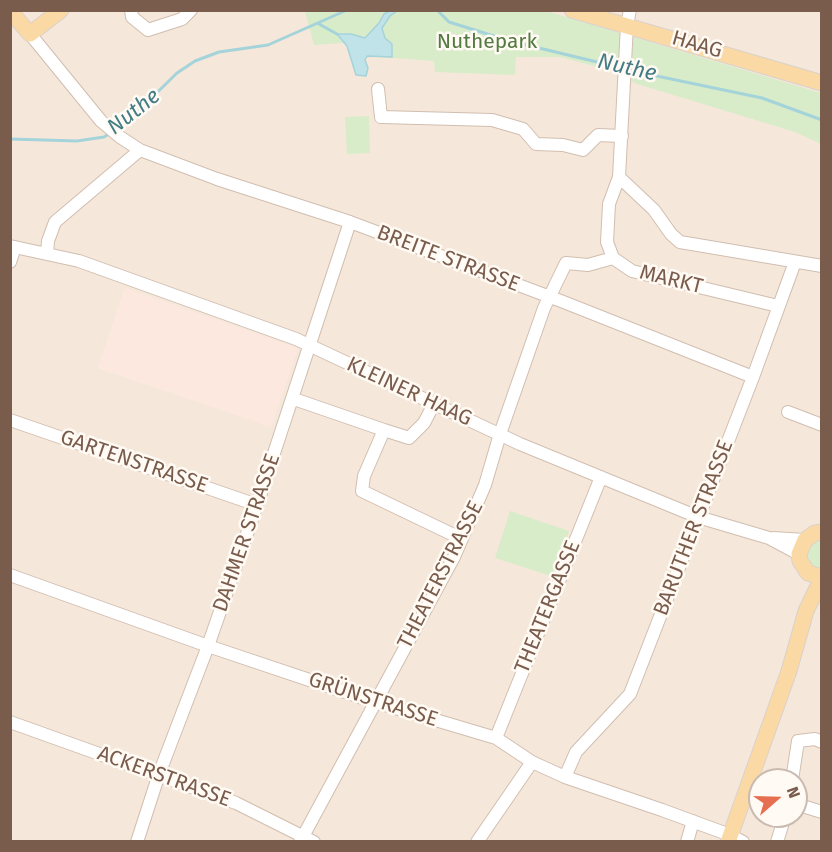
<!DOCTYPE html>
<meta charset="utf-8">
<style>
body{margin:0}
#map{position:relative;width:832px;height:852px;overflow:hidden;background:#fdf6ec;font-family:"Fira Sans",sans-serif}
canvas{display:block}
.frame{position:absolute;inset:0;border:12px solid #7a5c4d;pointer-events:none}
.north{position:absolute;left:748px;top:768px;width:60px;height:60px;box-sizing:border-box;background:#fffaf3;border:2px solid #cabbb1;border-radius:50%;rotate:70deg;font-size:16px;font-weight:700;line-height:24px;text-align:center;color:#7a5c4d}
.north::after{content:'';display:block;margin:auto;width:21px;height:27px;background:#e76f51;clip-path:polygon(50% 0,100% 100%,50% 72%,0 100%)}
</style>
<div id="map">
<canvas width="832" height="852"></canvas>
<div class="frame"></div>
<div class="north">N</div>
</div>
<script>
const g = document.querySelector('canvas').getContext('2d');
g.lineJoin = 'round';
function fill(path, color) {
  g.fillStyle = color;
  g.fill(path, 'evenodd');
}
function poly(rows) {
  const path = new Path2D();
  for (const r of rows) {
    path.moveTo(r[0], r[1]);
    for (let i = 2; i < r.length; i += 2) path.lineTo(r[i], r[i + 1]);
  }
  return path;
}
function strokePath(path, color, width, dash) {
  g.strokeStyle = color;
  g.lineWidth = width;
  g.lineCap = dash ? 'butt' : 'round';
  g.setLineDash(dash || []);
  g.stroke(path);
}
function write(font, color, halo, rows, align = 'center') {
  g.font = font + ' "Fira Sans",sans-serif';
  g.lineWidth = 5;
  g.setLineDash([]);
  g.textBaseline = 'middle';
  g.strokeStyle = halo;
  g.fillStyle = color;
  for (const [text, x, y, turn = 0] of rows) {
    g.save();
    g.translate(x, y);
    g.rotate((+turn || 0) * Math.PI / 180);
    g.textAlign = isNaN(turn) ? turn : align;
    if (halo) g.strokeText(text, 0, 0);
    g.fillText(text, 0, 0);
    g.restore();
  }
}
const residential = poly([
 [10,11,821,11,821,841,11,841],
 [760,780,796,780,796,816,760,816]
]);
const commercial = poly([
 [125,288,298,348,271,427,98,368]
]);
const green = poly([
 [305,11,546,11,821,93,821,144,795,132,634,83,624,74,560,57,516,57,515,75,435,72,434,61,367,56,365,60,368,66,366,76,356,75,347,46,343,43,314,45],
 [369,116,370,153,347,154,345,117],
 [510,511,569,531,554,577,495,558],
 [821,538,821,571,813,569,806,561,806,550,808,546]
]);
const water = poly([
 [391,10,397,11,390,16,382,28,385,38,392,44,392,57,367,56,365,60,368,68,366,76,356,75,347,46,337,34,351,34,365,38,379,23,384,14,391,10]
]);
const stream = poly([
 [437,10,449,22,510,41,622,68],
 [319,24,337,34],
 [628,70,762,98,822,120],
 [118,129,124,125,177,73,195,61,219,52,268,45,347,10],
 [10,139,77,141,104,137,109,134]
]);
const minor = poly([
 [131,10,132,17,148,30,182,19,191,10],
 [630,10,627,25,619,177,609,204,607,242,613,258,632,271,778,306],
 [30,34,101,121,120,137,140,150,217,179,350,222,561,301,753,377],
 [378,89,381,117,492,120,523,129,536,144,563,145,583,150,598,135,622,136],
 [619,177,654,210,671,234,680,242,822,266],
 [10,246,79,261,296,339,520,444,698,517,769,538,799,554],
 [47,254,48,241,55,222,140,150],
 [10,262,15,247],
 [294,399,384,430],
 [434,404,424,423,409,438,384,430,364,476,362,491,462,539],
 [788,412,822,425],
 [10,420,257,505],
 [773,538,805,540],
 [10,575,208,646,375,702,496,738,532,762,565,777,662,810,730,835,743,842],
 [10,722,236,803,314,842],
 [496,738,601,477],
 [565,777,576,752,630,694,753,377,795,262],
 [792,780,798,741,815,739,822,742],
 [796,804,822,812],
 [137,842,159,774,208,646,257,505,350,222],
 [300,842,454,557,485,485,500,434,544,308,566,263,588,265,613,258],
 [477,842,532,762],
 [687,842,693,821],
 [777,842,785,816]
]);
const major = poly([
 [572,10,822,83],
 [10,11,30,34,61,10],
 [822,532,815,533,805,540,799,554,800,561,808,573,822,577],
 [728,842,789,671,806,611,822,578]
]);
const parkNames = [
 ["Nuthepark",487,42]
];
const streetNames = [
 ["HAAG",697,45,16],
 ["BREITE STRASSE",448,259,21],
 ["MARKT",671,280,14],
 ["KLEINER HAAG",409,392,25],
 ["GARTENSTRASSE",134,462,19],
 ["BARUTHER STRASSE",694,528,-69],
 ["DAHMER STRASSE",247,533,-71],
 ["THEATERSTRASSE",441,575,-63],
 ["THEATERGASSE",548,607,-68],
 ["GRÜNSTRASSE",373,700,18],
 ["ACKERSTRASSE",164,777,20]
];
const waterNames = [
 ["Nuthe",627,68,13],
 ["Nuthe",134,112,-38]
];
fill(residential, '#f5e8da');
fill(commercial, '#fde8e0');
fill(green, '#d8ecc9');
fill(water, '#bfe3e8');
strokePath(water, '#a5d3da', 1.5);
strokePath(stream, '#a5d3da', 3);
strokePath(minor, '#d1beb0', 14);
strokePath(major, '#dad1cd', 17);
strokePath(minor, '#fff', 12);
strokePath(major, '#fbd9a5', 15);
write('21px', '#537a41', '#fffaf3', parkNames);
write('21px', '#7a5c4d', '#fffaf3', streetNames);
write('italic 22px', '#437c86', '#fffaf3', waterNames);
</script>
